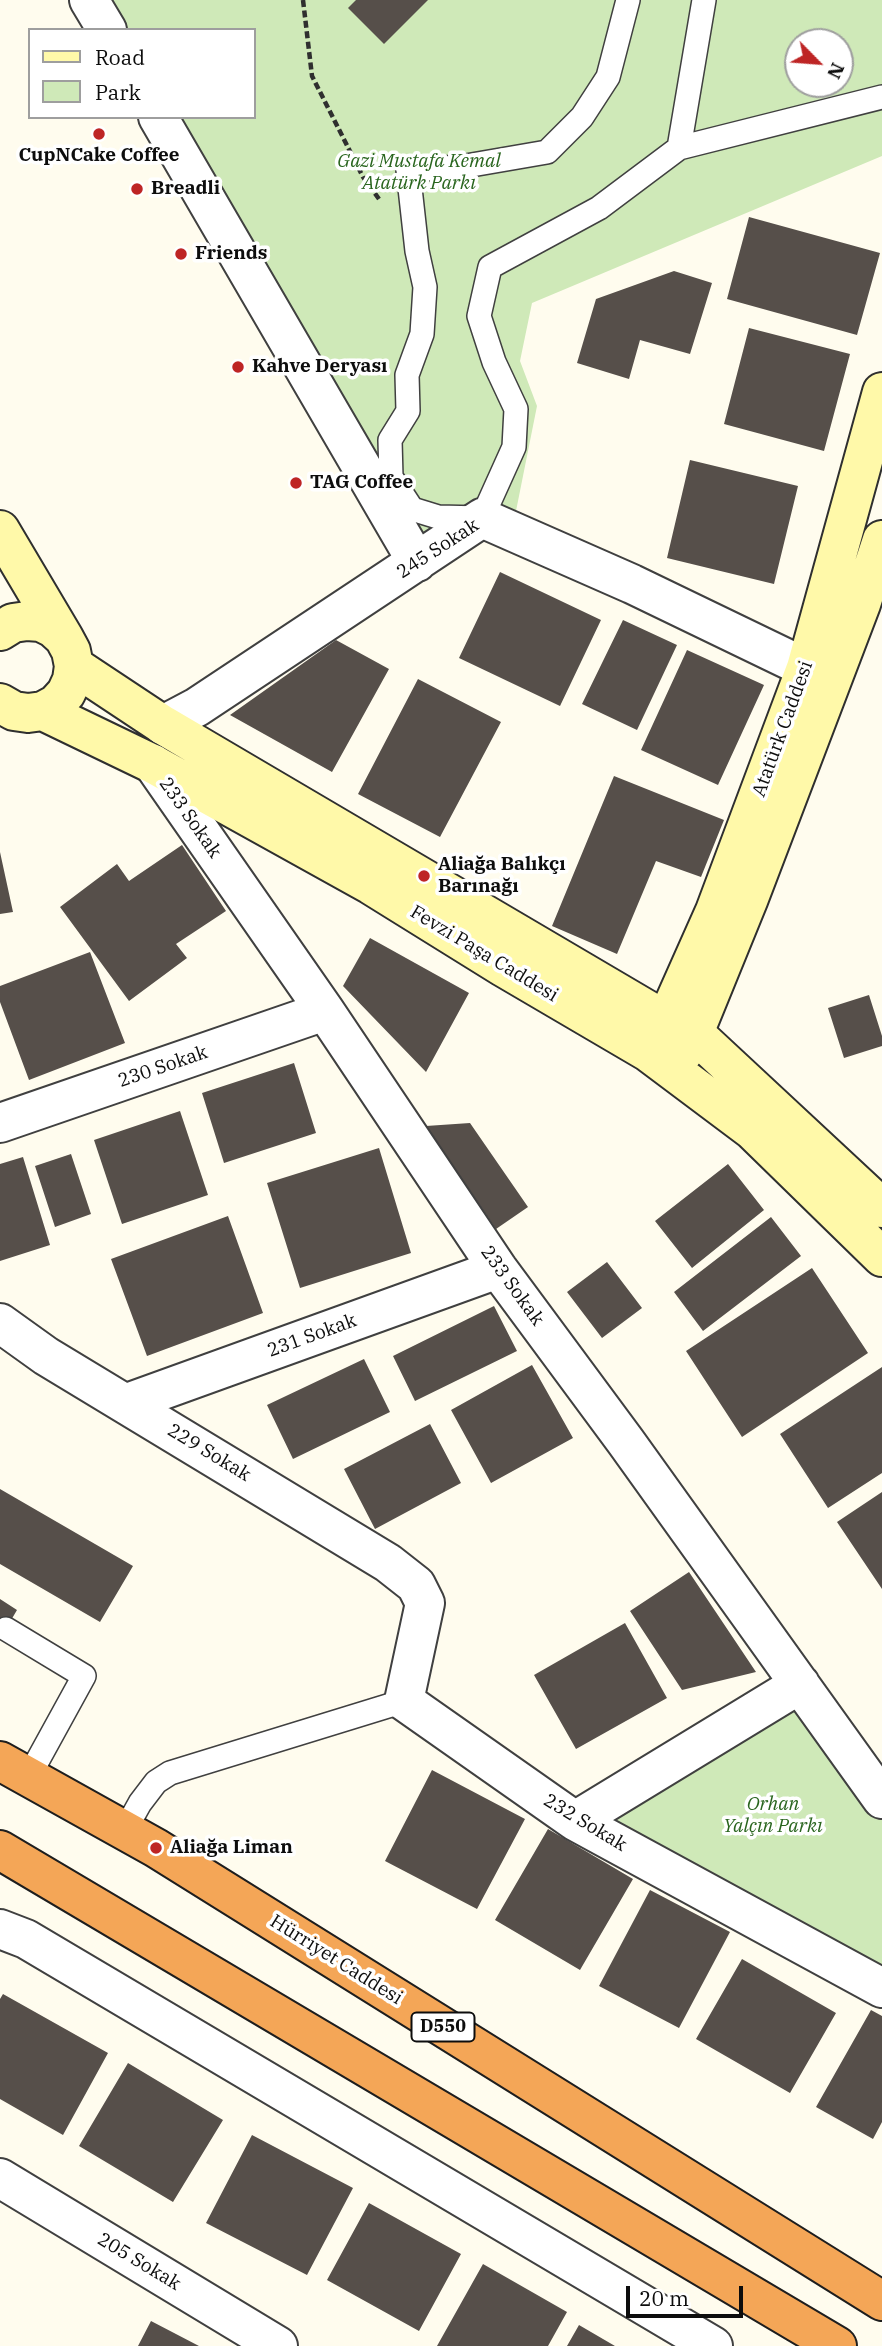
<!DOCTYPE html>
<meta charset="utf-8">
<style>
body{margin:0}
#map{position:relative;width:882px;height:2346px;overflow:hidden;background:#fffcee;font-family:"IBM Plex Serif",serif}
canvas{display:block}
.legend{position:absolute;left:28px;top:28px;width:228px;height:91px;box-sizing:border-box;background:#fff;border:2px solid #9e9e9e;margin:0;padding:9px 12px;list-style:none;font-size:21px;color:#0d0d0d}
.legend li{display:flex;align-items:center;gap:14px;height:35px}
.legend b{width:35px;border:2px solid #9e9e9e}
.north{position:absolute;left:784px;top:28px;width:70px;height:70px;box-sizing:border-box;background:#fff;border:2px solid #9e9e9e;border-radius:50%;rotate:115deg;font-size:19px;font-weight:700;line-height:28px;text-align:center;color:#0d0d0d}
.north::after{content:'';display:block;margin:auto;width:24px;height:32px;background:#be2525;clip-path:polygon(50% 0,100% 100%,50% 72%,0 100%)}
.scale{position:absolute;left:626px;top:2286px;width:117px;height:32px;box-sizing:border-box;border:4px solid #0d0d0d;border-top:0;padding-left:9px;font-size:21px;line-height:24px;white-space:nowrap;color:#0d0d0d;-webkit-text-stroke:5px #fff;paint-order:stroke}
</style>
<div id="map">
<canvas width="882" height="2346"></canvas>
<ul class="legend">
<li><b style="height:9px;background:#fff9a9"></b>Road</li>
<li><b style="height:19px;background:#cfe9b8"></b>Park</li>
</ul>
<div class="north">N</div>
<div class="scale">20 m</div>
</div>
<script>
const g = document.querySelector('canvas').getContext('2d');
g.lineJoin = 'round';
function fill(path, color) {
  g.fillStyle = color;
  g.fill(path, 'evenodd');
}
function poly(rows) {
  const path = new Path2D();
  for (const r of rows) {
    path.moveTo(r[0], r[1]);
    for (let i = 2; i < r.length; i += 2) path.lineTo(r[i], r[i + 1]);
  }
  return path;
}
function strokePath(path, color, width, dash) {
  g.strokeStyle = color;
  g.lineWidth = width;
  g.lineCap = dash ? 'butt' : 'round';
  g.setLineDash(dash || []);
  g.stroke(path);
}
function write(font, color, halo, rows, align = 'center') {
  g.font = font + ' "IBM Plex Serif",serif';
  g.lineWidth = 7;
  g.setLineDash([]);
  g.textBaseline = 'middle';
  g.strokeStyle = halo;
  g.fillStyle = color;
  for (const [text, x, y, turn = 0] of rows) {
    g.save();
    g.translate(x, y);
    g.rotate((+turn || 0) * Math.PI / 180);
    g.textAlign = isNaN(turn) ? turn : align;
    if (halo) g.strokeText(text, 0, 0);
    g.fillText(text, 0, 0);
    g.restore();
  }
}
const green = poly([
 [91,0,882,0,882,156,532,303,520,361,537,406,512,531,425,556,162,117,254,117,254,30,109,30],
 [798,42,840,42,840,84,798,84],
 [800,1684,882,1799,882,1988,575,1821]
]);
const building = poly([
 [356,0,428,0,384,44,348,8],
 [749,217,880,253,857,335,727,299],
 [674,271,712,283,690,354,640,340,629,379,577,363,596,299],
 [749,328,850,354,824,451,724,424],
 [690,460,798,486,774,584,667,558],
 [500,572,601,620,560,706,459,658],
 [623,620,677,645,637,730,582,704],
 [336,640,389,669,332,772,230,715],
 [687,650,764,685,718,785,641,750],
 [418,679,501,722,440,837,358,794],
 [614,776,724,820,701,877,656,861,617,954,552,926],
 [182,845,226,911,176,944,187,958,129,1001,60,907,117,864,129,881],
 [0,852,13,912,0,914],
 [370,938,469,993,426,1072,343,986],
 [90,952,125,1043,29,1080,0,1002,0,986],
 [869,995,882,1036,882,1046,844,1058,828,1008],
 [294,1063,316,1133,224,1163,202,1093],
 [180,1111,208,1195,122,1224,94,1140],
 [470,1123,528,1207,496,1229,426,1126],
 [379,1148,411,1253,300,1288,267,1183],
 [71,1154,91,1214,55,1227,35,1166],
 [23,1157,50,1245,0,1261,0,1164],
 [728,1164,764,1210,692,1268,655,1221],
 [228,1216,263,1313,147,1356,111,1259],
 [771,1217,801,1256,703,1331,674,1292],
 [607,1262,642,1308,602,1338,567,1292],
 [812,1268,868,1353,742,1437,686,1351],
 [494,1306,517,1351,415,1401,393,1356],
 [364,1359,390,1412,293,1459,267,1405],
 [532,1365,573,1438,491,1483,451,1410],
 [882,1367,882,1473,828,1508,780,1434],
 [430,1424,461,1483,375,1529,344,1469],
 [0,1489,133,1566,100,1622,0,1564],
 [882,1492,882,1589,837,1522],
 [689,1572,756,1672,682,1690,630,1611],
 [0,1599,17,1610,0,1639],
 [625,1623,667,1698,576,1749,534,1675],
 [432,1770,525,1819,477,1909,385,1861],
 [548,1829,633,1879,580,1970,495,1920],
 [650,1890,730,1932,679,2028,599,1986],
 [742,1959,836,2013,790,2093,696,2039],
 [3,1994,108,2053,63,2135,0,2099,0,1999],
 [871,2010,882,2016,882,2122,873,2139,816,2107],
 [128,2063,223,2120,173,2202,79,2146],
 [252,2135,353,2188,307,2275,206,2223],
 [369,2203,461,2254,419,2331,327,2280],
 [483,2264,567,2312,548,2346,437,2346],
 [151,2321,199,2346,138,2346],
 [579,2325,615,2346,567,2346]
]);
const path = poly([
 [303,0,312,76,363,177,379,199]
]);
const lane = poly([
 [628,0,608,77,582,117,547,152,460,167,408,170,417,251,425,287,422,334,407,375,408,411,390,440,391,477,412,509,438,517,482,518,514,447,516,409,494,362,479,316,490,267,599,208,679,148,882,97],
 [679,148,704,0],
 [6,1629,84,1676,28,1778],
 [125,1830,140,1803,156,1782,170,1773,404,1701]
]);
const street = poly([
 [89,0,107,30],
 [158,117,417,562],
 [163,725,197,707,482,518,632,584,806,668],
 [153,764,325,1011,498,1269,626,1442,882,1799],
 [0,1123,325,1011],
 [0,1323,46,1356,388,1563,416,1585,425,1603,404,1701,575,1821,882,1988],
 [127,1403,498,1269],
 [575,1821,800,1684],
 [0,1929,26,1939,713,2346],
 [0,2178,278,2346]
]);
const secondary = poly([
 [0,530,64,638],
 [0,631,13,623,27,621,41,622,53,628,64,638,71,651,74,666,72,680,66,693,56,704,43,711,28,713,14,711,0,703],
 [74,666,163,725,666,1021,694,1033,882,1208],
 [43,711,153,764,371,885,503,967,648,1052,752,1130,882,1257],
 [654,1042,666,1021,715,911,806,668,882,392],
 [683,1053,694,1033,749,898,861,604,882,540]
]);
const highway = poly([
 [0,1761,156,1848,882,2301],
 [0,1850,837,2346]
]);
const markers = [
 [99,134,7,"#be2525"],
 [137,189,7,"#be2525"],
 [181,254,7,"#be2525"],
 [238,367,7,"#be2525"],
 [296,483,7,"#be2525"],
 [424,876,7,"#be2525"],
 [156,1848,7,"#be2525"]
];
const shields = [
 [443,2027,63]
];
const shieldNames = [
 ["D550",443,2027]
];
const poiNames = [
 ["CupNCake Coffee",99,156,"center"],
 ["Breadli",151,189],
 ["Friends",195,254],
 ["Kahve Deryası",252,367],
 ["TAG Coffee",310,483],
 ["Aliağa Balıkçı",438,865],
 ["Barınağı",438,887],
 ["Aliağa Liman",170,1848]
];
const parkNames = [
 ["Gazi Mustafa Kemal",419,162],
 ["Atatürk Parkı",419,184],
 ["Orhan",773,1805],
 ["Yalçın Parkı",773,1827]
];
const streetNames = [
 ["245 Sokak",438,549,-33],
 ["Atatürk Caddesi",783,729,-70],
 ["233 Sokak",190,818,55],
 ["Fevzi Paşa Caddesi",484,954,31],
 ["230 Sokak",163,1067,-19],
 ["233 Sokak",512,1286,54],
 ["231 Sokak",312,1336,-20],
 ["229 Sokak",209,1453,31],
 ["232 Sokak",585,1823,31],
 ["Hürriyet Caddesi",336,1960,32],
 ["205 Sokak",139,2262,31]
];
fill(green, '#cfe9b8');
fill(building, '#564f4a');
strokePath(lane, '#404040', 26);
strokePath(street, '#404040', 42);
strokePath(secondary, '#2f2f2f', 42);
strokePath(highway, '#1e1e1e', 42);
strokePath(path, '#2f2f2f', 4.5, [7, 3.5]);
strokePath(lane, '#fff', 23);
strokePath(street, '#fff', 38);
strokePath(secondary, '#fff9a9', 38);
strokePath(highway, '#f4a657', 38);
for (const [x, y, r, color] of markers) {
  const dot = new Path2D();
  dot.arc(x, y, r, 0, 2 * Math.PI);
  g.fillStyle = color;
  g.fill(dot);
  strokePath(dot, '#fff', 2.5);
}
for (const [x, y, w] of shields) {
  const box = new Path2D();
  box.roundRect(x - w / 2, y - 14.5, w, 29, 5);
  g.fillStyle = '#fff';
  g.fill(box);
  strokePath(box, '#0d0d0d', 2);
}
write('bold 18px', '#0d0d0d', null, shieldNames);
write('bold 19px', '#0d0d0d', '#fff', poiNames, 'left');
write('italic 19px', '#29651e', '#fff', parkNames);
write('19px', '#0d0d0d', '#fff', streetNames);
</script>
